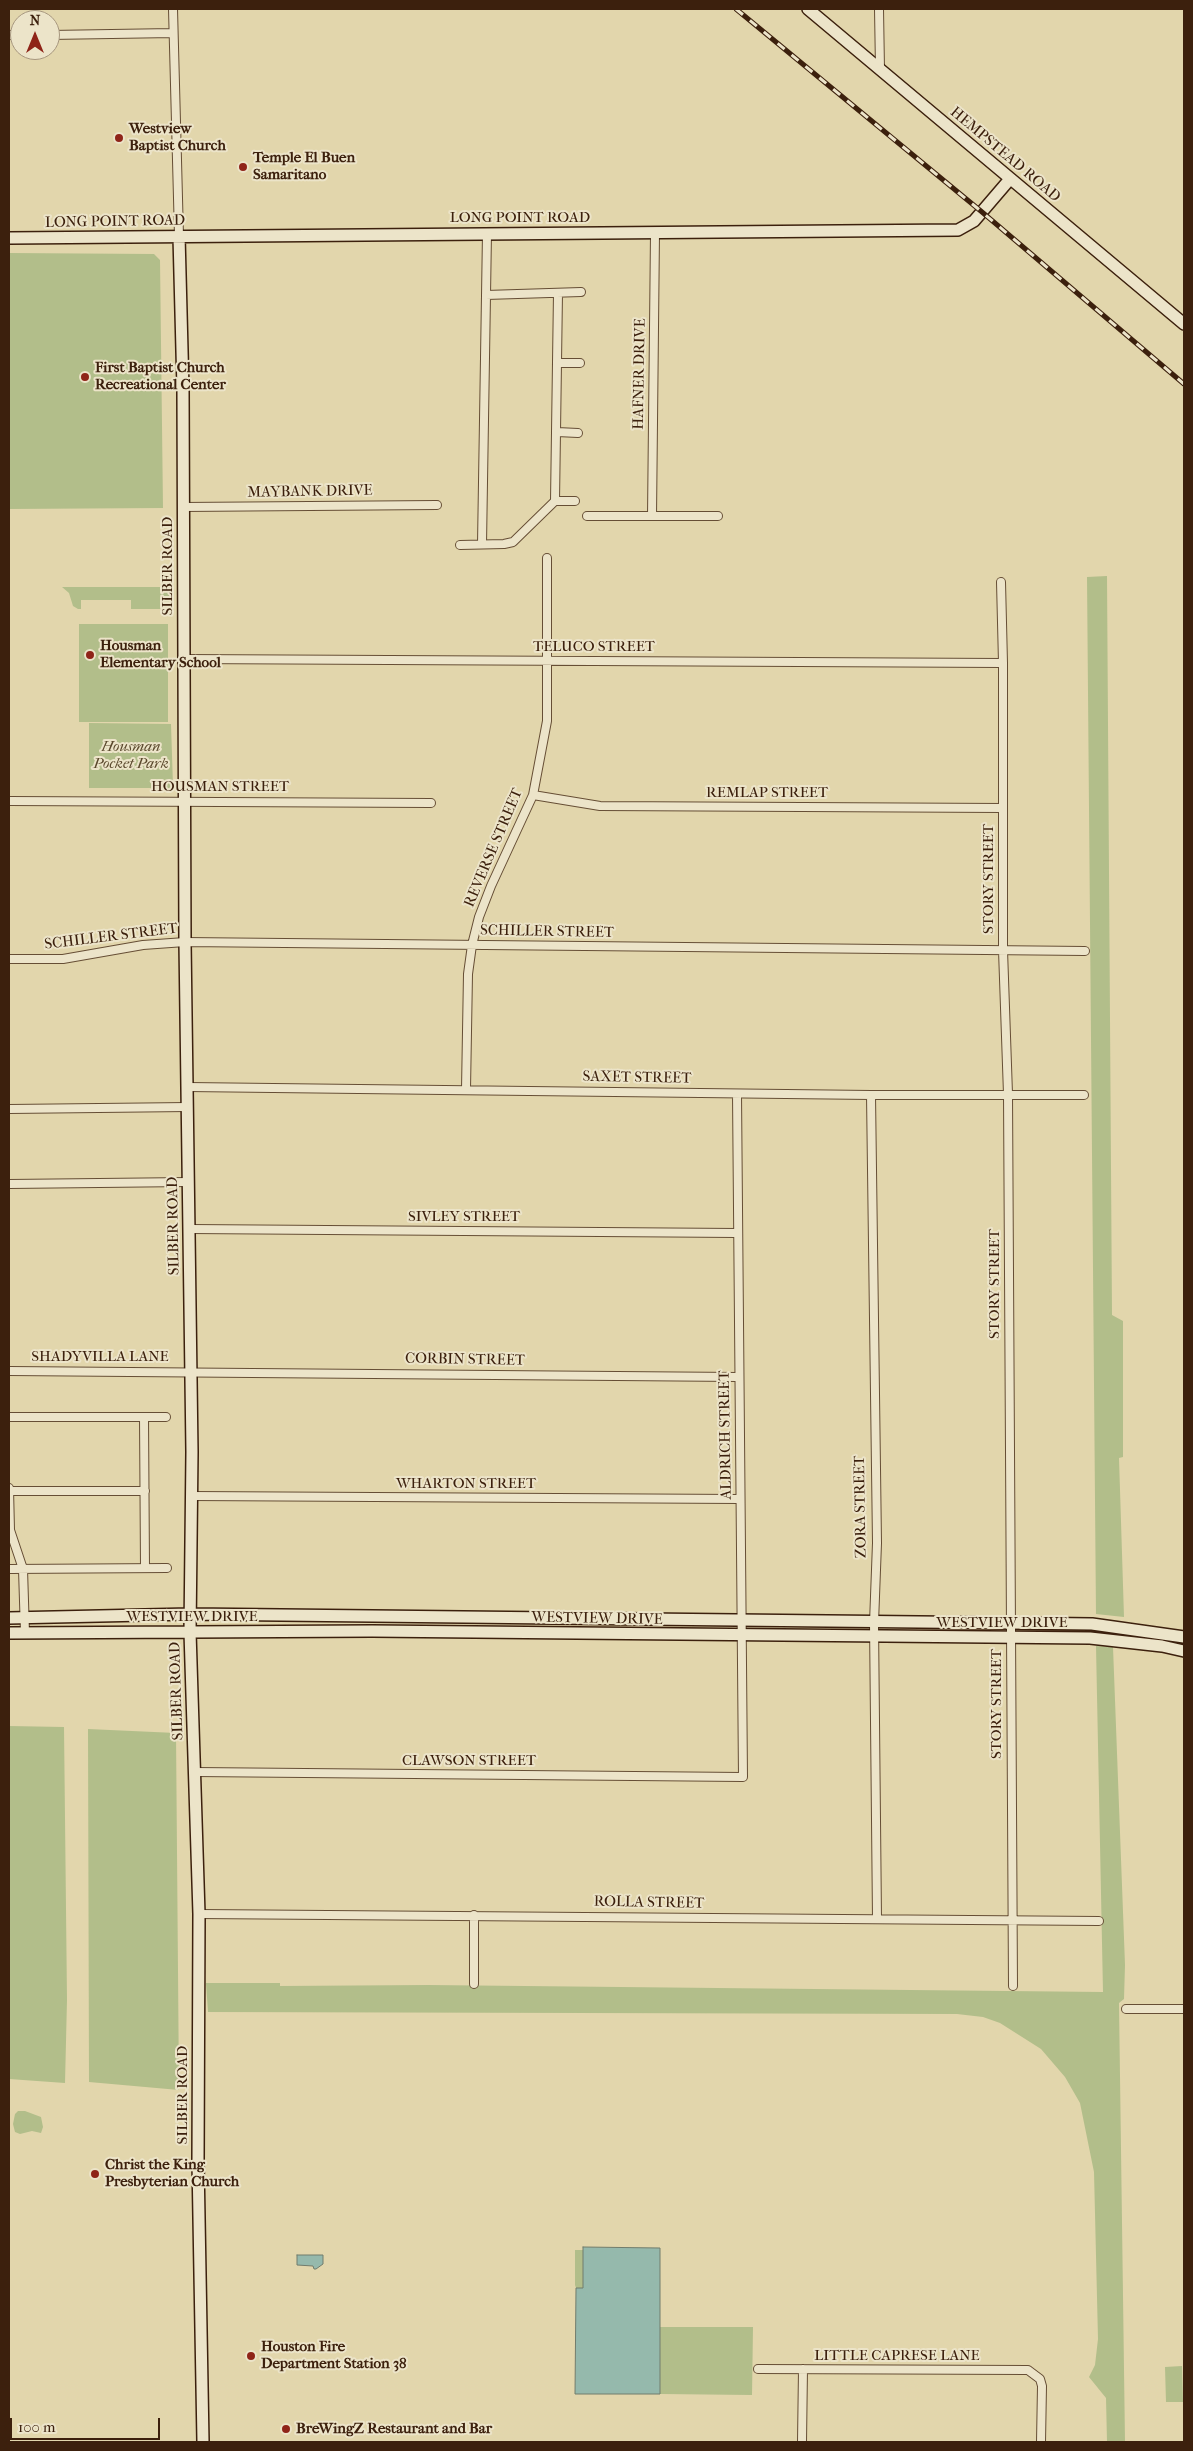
<!DOCTYPE html>
<style>
body{margin:0}
#map{position:relative;width:1193px;height:2451px;overflow:hidden;background:#e2d6ac;font-family:"IM FELL French Canon",serif}
canvas{display:block}
.frame{position:absolute;inset:0;border:10px solid #3c200d;pointer-events:none}
.north{position:absolute;left:10px;top:10px;width:50px;height:50px;box-sizing:border-box;background:#ece4c9;border:1px solid #a6967e;border-radius:50%;rotate:0deg;font-size:14px;font-weight:700;line-height:20px;text-align:center;color:#3c200d}
.north::after{content:'';display:block;margin:auto;width:18px;height:22px;background:#8f2418;clip-path:polygon(50% 0,100% 100%,50% 72%,0 100%)}
.scale{position:absolute;left:10px;top:2418px;width:150px;height:22px;box-sizing:border-box;border:2px solid #3c200d;border-top:0;padding-left:6px;font-size:15px;line-height:18px;white-space:nowrap;color:#3c200d;-webkit-text-stroke:4px #ece4c9;paint-order:stroke}
</style>
<div id="map">
<canvas width="1193" height="2451"></canvas>
<div class="frame"></div>
<div class="north">N</div>
<div class="scale">100 m</div>
</div>
<script>
const g = document.querySelector('canvas').getContext('2d');
g.lineJoin = 'round';
function fill(path, color) {
  g.fillStyle = color;
  g.fill(path, 'evenodd');
}
function poly(rows) {
  const path = new Path2D();
  for (const r of rows) {
    path.moveTo(r[0], r[1]);
    for (let i = 2; i < r.length; i += 2) path.lineTo(r[i], r[i + 1]);
  }
  return path;
}
function strokePath(path, color, width, dash) {
  g.strokeStyle = color;
  g.lineWidth = width;
  g.lineCap = dash ? 'butt' : 'round';
  g.setLineDash(dash || []);
  g.stroke(path);
}
function write(font, color, halo, rows, align = 'center') {
  g.font = font + ' "IM FELL French Canon",serif';
  g.lineWidth = 4;
  g.setLineDash([]);
  g.textBaseline = 'middle';
  g.strokeStyle = halo;
  g.fillStyle = color;
  for (const [text, x, y, turn = 0] of rows) {
    g.save();
    g.translate(x, y);
    g.rotate((+turn || 0) * Math.PI / 180);
    g.textAlign = isNaN(turn) ? turn : align;
    if (halo) g.strokeText(text, 0, 0);
    g.fillText(text, 0, 0);
    g.restore();
  }
}
const green = poly([
 [9,253,154,254,160,260,163,508,9,509],
 [1107,576,1112,1315,1123,1321,1123,1457,1119,1458,1124,1617,1096,1614,1087,577],
 [62,587,169,587,170,609,131,609,131,600,81,600,81,609,78,609,73,606,69,593],
 [79,624,168,624,168,722,79,722],
 [89,723,171,724,173,786,170,788,89,788],
 [1096,1646,1113,1647,1125,1965,1124,1999,1119,2003,1125,2442,1107,2442,1106,2398,1089,2377,1095,2365,1098,2339,1094,2172,1080,2103,1065,2077,1041,2049,1000,2023,983,2017,957,2014,208,2012,206,1983,280,1983,280,1986,428,1985,1103,1992],
 [9,1726,64,1727,67,2000,65,2083,9,2079],
 [88,1729,176,1733,179,2090,89,2082],
 [25,2111,41,2117,43,2127,41,2133,32,2131,20,2134,15,2132,13,2124,15,2114,18,2111],
 [575,2250,584,2250,583,2289,576,2288,575,2285],
 [660,2327,753,2327,752,2395,660,2394],
 [1182,2366,1183,2402,1166,2402,1165,2367]
]);
const water = poly([
 [583,2247,660,2248,660,2394,575,2394,576,2288,583,2288,583,2247],
 [297,2255,323,2255,323,2264,316,2269,314,2269,313,2266,297,2265,297,2255]
]);
const street = poly([
 [173,9,179,236],
 [879,9,880,69],
 [9,35,20,35],
 [50,35,173,33],
 [486,295,581,292],
 [557,363,580,363],
 [557,432,578,433],
 [555,501,575,501],
 [183,507,437,505],
 [587,516,718,516],
 [652,516,655,233],
 [482,544,487,233],
 [460,545,504,544,513,542,555,501,558,293],
 [1001,582,1003,663,1003,950,1008,1094,1013,1986],
 [184,659,1003,663],
 [533,795,600,806,1003,808],
 [9,801,431,803],
 [9,959,63,959,143,945,185,942,1085,951],
 [188,1087,871,1095,1084,1095],
 [466,1089,468,974,472,945,479,917,491,886,533,795,547,721,547,558],
 [871,1095,877,1543,874,1623,877,1919],
 [9,1109,188,1107],
 [9,1184,189,1182],
 [190,1229,737,1233],
 [9,1371,738,1377],
 [9,1417,166,1417],
 [144,1417,145,1568],
 [9,1488,10,1530,23,1569,25,1633],
 [9,1491,145,1491],
 [191,1496,740,1499],
 [9,1569,167,1568],
 [195,1772,743,1777,737,1094],
 [199,1914,1099,1921],
 [474,1915,474,1984],
 [1126,2009,1184,2009],
 [758,2369,1028,2370,1040,2379,1042,2386,1041,2442],
 [802,2442,803,2369]
]);
const secondary = poly([
 [808,9,1184,324],
 [179,236,183,389,185,942,192,1452,190,1632,199,1914,198,2162,203,2442],
 [9,238,958,230,974,221,1010,179],
 [9,1618,190,1614,1010,1623,1092,1624,1184,1637],
 [9,1633,372,1631,1090,1638,1162,1646,1184,1651]
]);
const rail = poly([
 [736,9,982,212,1184,384]
]);
const markers = [
 [119,138,5,"#8f2418"],
 [243,167,5,"#8f2418"],
 [85,377,5,"#8f2418"],
 [90,655,5,"#8f2418"],
 [95,2174,5,"#8f2418"],
 [251,2356,5,"#8f2418"],
 [286,2429,5,"#8f2418"]
];
const poiNames = [
 ["Westview",129,129],
 ["Baptist Church",129,146],
 ["Temple El Buen",253,158],
 ["Samaritano",253,175],
 ["First Baptist Church",95,368],
 ["Recreational Center",95,385],
 ["Housman",100,646],
 ["Elementary School",100,663],
 ["Christ the King",105,2165],
 ["Presbyterian Church",105,2182],
 ["Houston Fire",261,2347],
 ["Department Station 38",261,2364],
 ["BreWingZ Restaurant and Bar",296,2429]
];
const streetNames = [
 ["HEMPSTEAD ROAD",1005,155,40],
 ["LONG POINT ROAD",520,218],
 ["LONG POINT ROAD",115,222,-1],
 ["HAFNER DRIVE",640,374,-89],
 ["MAYBANK DRIVE",310,492,-1],
 ["SILBER ROAD",168,566,-90],
 ["TELUCO STREET",594,647],
 ["HOUSMAN STREET",220,787],
 ["REMLAP STREET",767,793],
 ["REVERSE STREET",494,848,-67],
 ["STORY STREET",989,879,-90],
 ["SCHILLER STREET",547,932,1],
 ["SCHILLER STREET",111,937,-7],
 ["SAXET STREET",637,1078,1],
 ["SIVLEY STREET",464,1217],
 ["SILBER ROAD",174,1226,-91],
 ["STORY STREET",995,1284,-90],
 ["SHADYVILLA LANE",100,1357],
 ["CORBIN STREET",465,1360,1],
 ["ALDRICH STREET",726,1435,-91],
 ["WHARTON STREET",466,1484],
 ["ZORA STREET",861,1507,-91],
 ["WESTVIEW DRIVE",192,1617],
 ["WESTVIEW DRIVE",597,1619,1],
 ["WESTVIEW DRIVE",1002,1623],
 ["SILBER ROAD",177,1691,-92],
 ["STORY STREET",997,1704,-90],
 ["CLAWSON STREET",469,1761],
 ["ROLLA STREET",649,1903,1],
 ["SILBER ROAD",183,2095,-90],
 ["LITTLE CAPRESE LANE",897,2356]
];
const parkNames = [
 ["Housman",131,747],
 ["Pocket Park",131,764]
];
fill(green, '#b2be8a');
fill(water, '#95b9ac');
strokePath(water, '#717c6c', 1);
strokePath(street, '#664e35', 10);
strokePath(secondary, '#3c200d', 14);
strokePath(street, '#ece4c9', 8);
strokePath(secondary, '#ece4c9', 11);
strokePath(rail, '#3c200d', 5);
strokePath(rail, '#ece4c9', 3, [9]);
for (const [x, y, r, color] of markers) {
  const dot = new Path2D();
  dot.arc(x, y, r, 0, 2 * Math.PI);
  g.fillStyle = color;
  g.fill(dot);
  strokePath(dot, '#ece4c9', 2);
}
write('bold 15px', '#3c200d', '#ece4c9', poiNames, 'left');
write('15px', '#3c200d', '#ece4c9', streetNames);
write('italic 15px', '#5a482c', '#ece4c9', parkNames);
</script>
